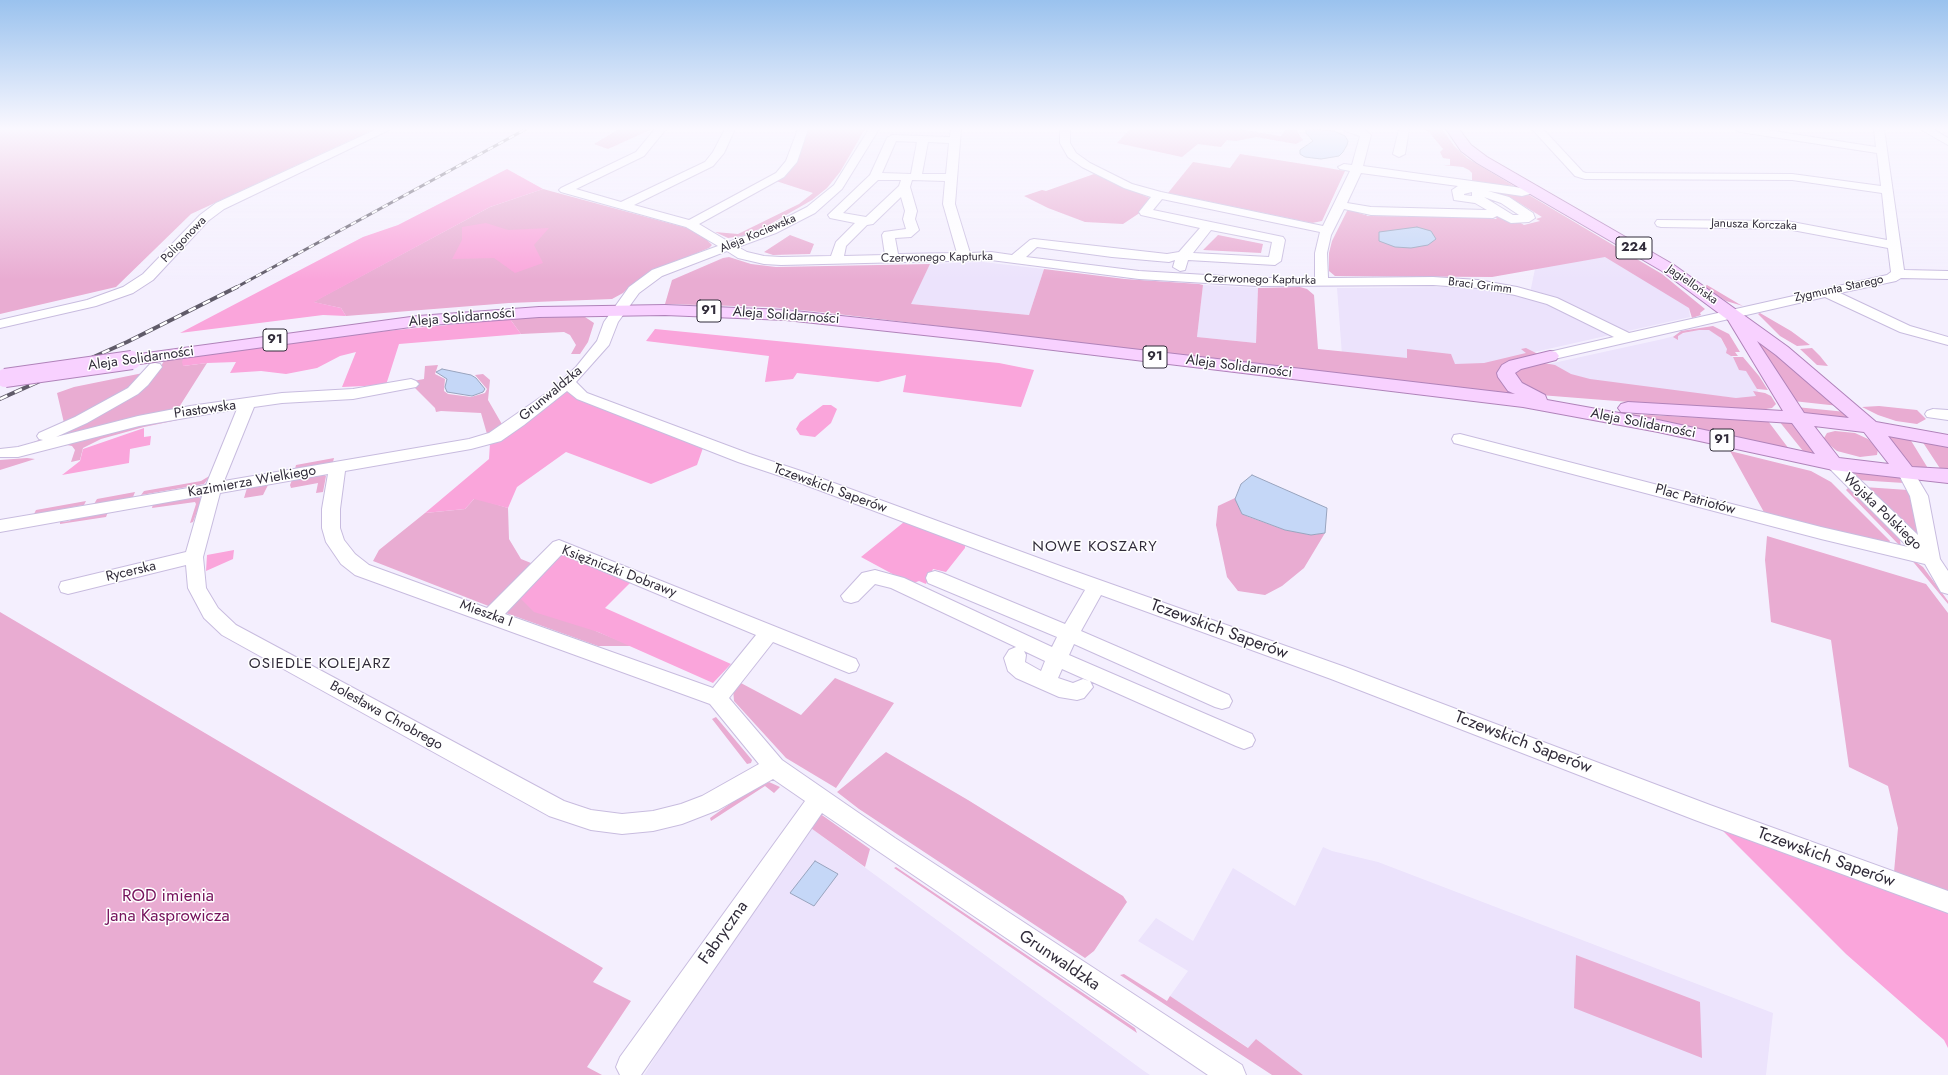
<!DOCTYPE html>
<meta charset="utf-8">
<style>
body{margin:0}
canvas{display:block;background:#f4effe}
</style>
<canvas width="1948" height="1075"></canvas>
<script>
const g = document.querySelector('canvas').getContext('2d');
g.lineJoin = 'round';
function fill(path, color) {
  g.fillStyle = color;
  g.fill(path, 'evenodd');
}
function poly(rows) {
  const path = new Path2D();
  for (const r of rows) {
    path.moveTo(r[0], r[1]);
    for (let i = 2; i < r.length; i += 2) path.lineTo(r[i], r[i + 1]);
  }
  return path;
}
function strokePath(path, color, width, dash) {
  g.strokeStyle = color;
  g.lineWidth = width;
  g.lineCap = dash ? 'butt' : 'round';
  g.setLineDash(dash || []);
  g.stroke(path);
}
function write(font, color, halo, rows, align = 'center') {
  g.font = font + ' Jost,sans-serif';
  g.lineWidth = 3;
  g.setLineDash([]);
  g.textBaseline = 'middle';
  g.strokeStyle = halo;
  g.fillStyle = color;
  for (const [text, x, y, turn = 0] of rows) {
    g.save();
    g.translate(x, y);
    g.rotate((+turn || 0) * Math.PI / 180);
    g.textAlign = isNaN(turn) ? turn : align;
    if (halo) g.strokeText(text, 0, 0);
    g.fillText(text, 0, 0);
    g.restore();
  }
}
const built = poly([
 [1613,253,1688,299,1690,317,1468,367,1342,355,1337,288,1454,287,1499,292,1529,298,1535,269],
 [983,262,1044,269,1029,315,910,304,930,264],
 [1203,285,1258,288,1256,343,1197,337],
 [1704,328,1717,333,1732,356,1750,375,1759,393,1759,401,1570,378,1544,365,1663,339],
 [808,826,1144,1071,1150,1075,644,1075,685,1009],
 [1323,847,1332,851,1378,862,1773,1013,1766,1075,1303,1075,1256,1039,1249,1048,1170,996,1188,971,1138,941,1156,918,1193,941,1233,868,1295,906]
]);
const green = poly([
 [0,129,375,129,191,214,116,287,0,314],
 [619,129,652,129,608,149,594,144],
 [808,129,865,129,840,172,827,188,812,200,767,226,742,236,728,238,715,232,738,234,799,204,813,193,776,181,789,172,795,164],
 [1130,129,1239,129,1281,136,1286,129,1297,129,1298,133,1303,140,1296,144,1256,137,1236,141,1227,140,1221,147,1198,144,1182,157,1117,143],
 [1424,129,1442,129,1455,147,1467,158,1514,186,1472,183,1472,173,1469,170,1463,167,1443,165,1450,165,1450,159,1443,158,1440,152,1443,149,1429,132],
 [1240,154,1322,167,1345,171,1322,221,1312,223,1168,193,1193,162,1230,168],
 [1094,174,1152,199,1141,212,1123,224,1085,222,1048,208,1024,196,1042,190,1046,191],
 [1483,188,1529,195,1662,274,1705,309,1700,313,1701,315,1692,318,1689,308,1605,257,1492,277,1335,276,1329,271,1329,253,1332,241,1348,209,1359,213,1365,215,1365,213,1367,216,1489,217,1491,219,1497,219,1494,216,1499,213,1514,223,1519,222,1524,225,1540,221,1536,219,1542,217,1508,196,1496,193,1482,191],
 [543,189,687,228,706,239,712,245,709,248,649,273,635,282,623,293,612,299,509,303,346,316,341,308,313,302,490,207],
 [790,235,814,244,810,254,773,255,764,252],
 [1218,235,1263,244,1261,253,1203,250],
 [729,257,751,264,776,267,930,264,911,304,1029,315,1044,269,1125,279,1199,284,1203,285,1197,337,1256,343,1258,288,1300,287,1307,289,1314,295,1318,349,1407,358,1407,349,1451,354,1455,364,1484,363,1526,353,1521,349,1526,348,1538,354,1511,360,1499,368,1498,373,1501,382,1517,395,829,313,770,307,665,304,672,280,723,258],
 [1707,285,1739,304,1743,306,1726,301,1704,287],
 [1760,313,1791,331,1810,345,1797,346,1780,336,1758,314],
 [586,315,585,317,594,323,588,342,580,354,571,354,576,345,570,335,564,332,521,334,510,319],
 [1713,326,1729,334,1740,352,1735,352,1738,356,1731,356,1726,353,1727,349,1721,338,1709,330,1699,330,1683,333,1678,336,1678,340,1673,337,1681,331],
 [1749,337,1759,337,1839,406,1793,401],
 [1812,348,1820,356,1828,366,1817,365,1800,349],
 [184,357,183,366,207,363,176,412,26,445,73,427,161,366,164,361],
 [1733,357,1743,357,1759,376,1768,390,1757,389,1746,371,1739,370],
 [1538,362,1555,365,1571,374,1590,379,1736,398,1756,396,1753,391,1765,393,1771,396,1776,404,1772,408,1760,410,1718,409,1540,395,1531,393,1512,373],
 [438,365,435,374,445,379,444,391,448,394,471,397,485,393,487,389,475,375,483,374,490,380,488,400,503,426,487,434,481,413,441,411,436,412,435,408,413,386,413,381,424,379,425,366],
 [148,372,137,385,64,423,57,393,74,387],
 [1879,406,1917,410,1926,419,1917,424,1896,421,1878,415,1862,407],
 [1796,407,1846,412,1853,419,1800,413],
 [200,413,197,416,144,427,101,439,83,448,80,460,71,462,75,450,72,446,67,445,40,451,142,422],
 [1629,414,1768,421,1789,449,1702,430],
 [1779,421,1792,422,1817,454,1803,451],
 [1835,431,1855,433,1868,439,1878,449,1877,455,1860,457,1837,451,1827,443,1824,438,1827,433],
 [1885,435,1910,439,1929,470,1911,468],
 [1922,441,1948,446,1948,470,1941,470],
 [1730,451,1811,471,1831,482,1890,541,1889,543,1765,514],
 [27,458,35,459,0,470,0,460],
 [334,458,333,462,295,469,296,465],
 [1848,471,1900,477,1904,483,1857,480],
 [323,474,326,476,323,492,316,493,318,483,291,488,290,485,292,480],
 [211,475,204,484,141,495,144,491,201,481],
 [268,485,263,495,244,498,247,488],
 [1864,487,1908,490,1927,547],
 [1848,488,1900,540,1901,547,1846,490],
 [135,492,133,497,94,504,97,499],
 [198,497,202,499,193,522,190,523,196,504,195,502,152,508,153,504],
 [475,498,508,508,509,539,521,559,531,563,519,584,491,607,373,561,379,550,425,513,465,509],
 [1235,498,1242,514,1249,517,1285,530,1311,535,1325,533,1304,568,1282,586,1265,595,1238,591,1227,577,1216,525,1218,506],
 [86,501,84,505,34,514,36,510],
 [108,512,106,517,60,524,60,522,70,521,71,519],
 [1767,536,1926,584,1948,613,1948,892,1894,872,1898,828,1888,786,1849,767,1831,640,1771,622,1765,560],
 [1910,558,1923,567,1948,601,1948,604],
 [517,595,598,632,632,646,598,646,506,613],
 [0,612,603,968,593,982,631,1001,587,1067,602,1075,0,1075],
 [835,678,894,703,836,788,786,758,734,701,733,689,739,682,801,715],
 [716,717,752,760,751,763,747,764,712,719],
 [886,752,968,800,1123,896,1127,902,1094,951,1085,958,859,809,837,792],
 [769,782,780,787,774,793,765,786,711,821,710,818,734,801,756,788],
 [819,813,870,849,865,867,808,826],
 [896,867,1135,1028,1137,1033,894,868],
 [1576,955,1700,1002,1702,1058,1574,1008],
 [1124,974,1167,1001,1170,996,1248,1048,1256,1039,1303,1075,1272,1075,1120,975]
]);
const forest = poly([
 [507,169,543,189,490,207,314,302,341,308,346,316,323,315,180,333,363,237,398,225],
 [486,223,508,230,549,228,534,245,543,263,515,273,494,258,452,259,462,240,462,227],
 [510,319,521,334,399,344,386,385,342,387,356,352,340,356,317,368,286,374,261,371,230,373,236,362,207,363,183,366,182,362,184,357,365,333],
 [655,329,999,363,1034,370,1021,407,903,392,906,375,878,382,797,373,793,379,765,382,769,356,646,341],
 [567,390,704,445,697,465,651,484,566,452,517,487,508,508,474,499,465,509,425,513,489,459,490,443],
 [823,405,831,405,837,409,831,423,815,437,800,435,796,429,800,422],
 [144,428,144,437,151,436,150,445,130,449,129,463,62,475,80,461,83,449],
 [904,522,965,544,965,548,946,572,933,569,926,584,919,581,911,584,861,557],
 [234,550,233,559,206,571,207,555],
 [561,552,632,581,605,608,731,664,713,683,598,632,534,612,517,595],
 [1714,822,1948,910,1948,1048,1944,1040,1846,954]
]);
const water = poly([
 [1310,129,1334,131,1345,136,1348,141,1347,145,1343,152,1339,156,1321,159,1305,157,1300,154,1300,150,1313,141,1306,133,1306,130,1310,129],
 [1417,227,1431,231,1436,239,1428,245,1411,248,1395,247,1379,241,1379,232,1417,227],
 [442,369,471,375,476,378,485,389,483,392,472,396,447,392,445,387,447,379,436,372,442,369],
 [1252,475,1327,508,1325,533,1311,535,1285,530,1242,514,1235,499,1241,484,1252,475],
 [815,861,838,874,814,906,790,893,815,861]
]);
const minor = poly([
 [377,129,391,129,224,209,208,221,153,280,133,293,96,306,0,328,0,320,87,300,123,287,143,274,200,215,216,203,377,129],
 [655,129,666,129,644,156,576,189,621,202,705,162,713,152,725,129,735,129,724,153,713,166,634,205,689,220,776,173,786,161,798,129,808,129,797,162,784,177,699,224,729,242,768,227,807,207,834,185,869,129,879,129,842,189,815,213,776,233,738,247,747,252,764,256,781,257,831,256,836,242,855,223,830,218,828,215,870,175,887,138,892,135,950,137,951,129,961,129,955,204,970,253,991,252,1012,255,1030,240,1034,239,1167,254,1179,252,1200,228,1141,215,1139,212,1151,197,1124,188,1082,167,1068,157,1060,143,1060,129,1070,129,1070,143,1076,153,1090,163,1132,184,1161,192,1323,226,1350,171,1340,169,1338,167,1344,164,1352,165,1360,136,1345,131,1344,129,1364,129,1371,135,1363,166,1522,188,1537,188,1539,190,1537,192,1522,196,1488,191,1509,197,1533,213,1535,218,1529,222,1511,223,1497,216,1493,218,1371,215,1344,209,1331,235,1327,253,1328,278,1433,277,1478,280,1517,287,1557,298,1629,333,1887,275,1891,272,1888,248,1787,229,1661,227,1657,226,1655,223,1657,220,1787,221,1887,240,1882,193,1792,180,1585,179,1575,176,1532,129,1543,129,1583,172,1586,173,1792,174,1881,186,1877,153,1740,132,1735,129,1761,129,1876,147,1874,129,1884,129,1904,270,1948,271,1948,279,1901,278,1896,281,1840,293,1910,326,1948,337,1948,345,1900,332,1825,297,1550,360,1545,359,1543,356,1545,353,1614,337,1547,304,1515,295,1478,288,1433,285,1257,286,1139,279,991,260,781,265,764,264,738,258,727,251,662,276,639,293,618,322,609,345,576,382,587,393,750,454,804,472,1063,567,1345,667,1710,805,1948,891,1948,913,1695,820,1331,679,1101,595,1081,631,1229,695,1232,701,1229,707,1222,709,1215,707,1074,644,1069,655,1252,734,1255,740,1252,746,1244,749,1236,746,1090,681,1093,687,1084,698,1077,700,1059,697,1016,678,1008,671,1004,658,1009,650,1016,647,891,588,875,584,858,601,851,603,844,601,841,596,862,573,875,570,904,578,1052,647,1057,637,928,583,926,578,928,573,935,571,942,573,1065,624,1085,590,792,480,738,462,577,399,567,391,524,425,501,441,471,449,345,471,340,509,340,528,344,540,355,554,369,565,487,608,553,542,559,540,856,659,859,665,856,671,849,673,773,642,729,698,782,760,895,838,1242,1065,1246,1075,1208,1075,822,813,641,1075,620,1075,616,1067,620,1057,805,801,773,779,718,810,682,824,653,831,622,834,591,830,549,816,222,635,204,618,188,588,186,565,68,594,61,592,59,587,61,582,186,552,202,496,0,532,0,520,206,485,237,409,139,426,18,457,0,457,0,449,18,447,43,440,39,439,37,436,39,433,75,417,128,388,150,364,155,363,160,364,162,367,148,385,138,394,87,423,56,437,138,416,190,406,282,393,353,389,411,379,416,381,419,384,416,387,353,399,282,403,254,407,224,481,469,439,489,433,551,390,576,367,597,341,604,322,629,287,652,270,718,246,686,227,561,192,559,190,561,188,636,152,655,129],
 [896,141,917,142,911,174,882,173,896,141],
 [928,142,949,143,946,174,922,174,928,142],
 [1361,173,1458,186,1452,190,1454,200,1475,203,1487,210,1371,207,1347,203,1361,173],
 [878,180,901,180,899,186,866,217,843,213,878,180],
 [912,180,945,181,943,204,957,253,898,254,895,238,911,237,919,230,915,219,917,211,910,187,912,180],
 [1472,192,1472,196,1464,195,1464,194,1472,192],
 [901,197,905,211,903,219,906,229,884,232,882,235,885,255,844,256,846,246,867,225,873,224,901,197],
 [1484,197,1501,203,1519,215,1513,215,1484,197],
 [1162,199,1320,232,1315,253,1315,278,1257,278,1139,271,1026,257,1037,247,1112,257,1169,262,1175,260,1173,267,1180,271,1185,270,1188,260,1275,265,1281,261,1285,240,1283,237,1153,210,1162,199],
 [1211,230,1272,242,1269,257,1193,253,1211,230],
 [328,474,322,509,322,528,326,542,341,564,355,575,710,704,759,764,702,796,681,804,653,811,622,814,591,810,564,801,236,625,218,608,206,588,203,557,220,493,328,474],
 [562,554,756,635,713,688,505,614,562,554],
 [1024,651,1045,661,1041,671,1025,662,1026,655,1024,651],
 [1062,669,1089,681,1083,679,1073,683,1058,678,1062,669],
 [1399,129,1409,129,1405,154,1399,157,1393,154,1399,129],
 [1920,129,1933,129,1948,138,1948,145,1920,129],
 [1933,409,1948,410,1948,420,1927,417,1925,414,1927,411,1933,409],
 [1460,434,1821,527,1908,547,1825,464,1827,460,1833,459,1839,460,1918,535,1910,496,1898,473,1900,469,1906,468,1912,469,1928,496,1940,559,1948,571,1948,594,1941,592,1925,564,1821,539,1454,443,1452,439,1454,435,1460,434]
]);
const major = poly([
 [1446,129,1459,129,1471,145,1487,157,1674,265,1788,347,1876,422,1948,435,1948,447,1888,436,1912,467,1948,469,1948,483,1833,470,1658,432,1523,407,979,341,786,320,665,315,539,317,418,326,132,365,126,364,123,360,126,356,132,355,418,316,539,307,665,305,786,310,979,331,1515,394,1508,391,1498,377,1497,373,1502,365,1509,361,1550,351,1556,352,1559,356,1556,360,1521,369,1515,373,1522,383,1545,395,1547,400,1658,420,1815,454,1792,423,1621,412,1618,408,1621,404,1628,402,1783,411,1728,320,1662,271,1477,163,1461,151,1446,129],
 [1757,341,1776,355,1849,418,1804,413,1757,341],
 [1814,426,1864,432,1889,464,1839,458,1814,426]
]);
const railFar1 = poly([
 [235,288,526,129]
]);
const rail = poly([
 [0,399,127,342,237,287]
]);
const majorBridge = poly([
 [5,378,132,360]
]);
const farStreetnames = [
 ["Janusza Korczaka",1754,225,2],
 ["Aleja Kociewska",758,234,-23],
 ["Poligonowa",184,240,-46],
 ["Czerwonego Kapturka",937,258,-1],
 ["Czerwonego Kapturka",1260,280,1],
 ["Jagiellońska",1692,285,35],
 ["Braci Grimm",1480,286,7],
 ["Zygmunta Starego",1839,289,-12]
];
const shields = [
 [1634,248,36],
 [709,311,24],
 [275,340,24],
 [1155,357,24],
 [1722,440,24]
];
const shieldNames = [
 ["224",1634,248],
 ["91",709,311],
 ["91",275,340],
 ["91",1155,357],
 ["91",1722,440]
];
const streetNames = [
 ["Aleja Solidarności",786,316,4],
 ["Aleja Solidarności",462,318,-5],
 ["Aleja Solidarności",141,359,-8],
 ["Aleja Solidarności",1239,367,7],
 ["Grunwaldzka",551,394,-40],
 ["Piastowska",205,410,-8],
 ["Aleja Solidarności",1643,424,11],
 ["Kazimierza Wielkiego",252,482,-10],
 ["Tczewskich Saperów",830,489,20],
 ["Plac Patriotów",1695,500,15],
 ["Wojska Polskiego",1882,512,44],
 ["Rycerska",131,572,-13],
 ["Księżniczki Dobrawy",619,572,21],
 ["Mieszka I",486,614,20],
 ["Bolesława Chrobrego",386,716,29]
];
const neighbourhoodNames = [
 ["NOWE KOSZARY",1095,547],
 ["OSIEDLE KOLEJARZ",320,664]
];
const nearStreetnames = [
 ["Tczewskich Saperów",1219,630,20],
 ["Tczewskich Saperów",1523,743,21],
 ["Tczewskich Saperów",1826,858,20],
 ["Fabryczna",724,933,-55],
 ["Grunwaldzka",1059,961,34]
];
const nearParknames = [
 ["ROD imienia",168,897],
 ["Jana Kasprowicza",168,917]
];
fill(built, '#ece3fc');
fill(green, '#e9acd2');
fill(forest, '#faa5db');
fill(water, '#c5d7f7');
strokePath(water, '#99a4be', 1);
strokePath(minor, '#c8bcdf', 2);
strokePath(major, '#b083ba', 2);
fill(minor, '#fff');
fill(major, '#f8d1ff');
strokePath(railFar1, '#605b69', 3);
strokePath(rail, '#605b69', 4);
strokePath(railFar1, '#fff', 2, [6]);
strokePath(rail, '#fff', 2.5, [8]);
strokePath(majorBridge, '#b083ba', 20, []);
strokePath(majorBridge, '#f8d1ff', 18);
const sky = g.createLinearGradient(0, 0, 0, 280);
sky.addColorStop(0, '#9ac2ee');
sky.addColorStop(0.46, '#faf8ff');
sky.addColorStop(1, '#faf8ff00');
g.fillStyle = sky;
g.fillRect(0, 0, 1948, 280);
write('12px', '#312c3a', '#fff', farStreetnames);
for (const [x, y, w] of shields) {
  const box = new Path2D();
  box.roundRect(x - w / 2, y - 11, w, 22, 3);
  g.fillStyle = '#fff';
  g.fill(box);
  strokePath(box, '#312c3a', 1);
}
write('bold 13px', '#312c3a', null, shieldNames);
write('14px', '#312c3a', '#fff', streetNames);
g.letterSpacing = '1px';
write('15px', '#312c3a', '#fff', neighbourhoodNames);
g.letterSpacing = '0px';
write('17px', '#312c3a', '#fff', nearStreetnames);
write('17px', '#74115b', '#fff', nearParknames);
</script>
